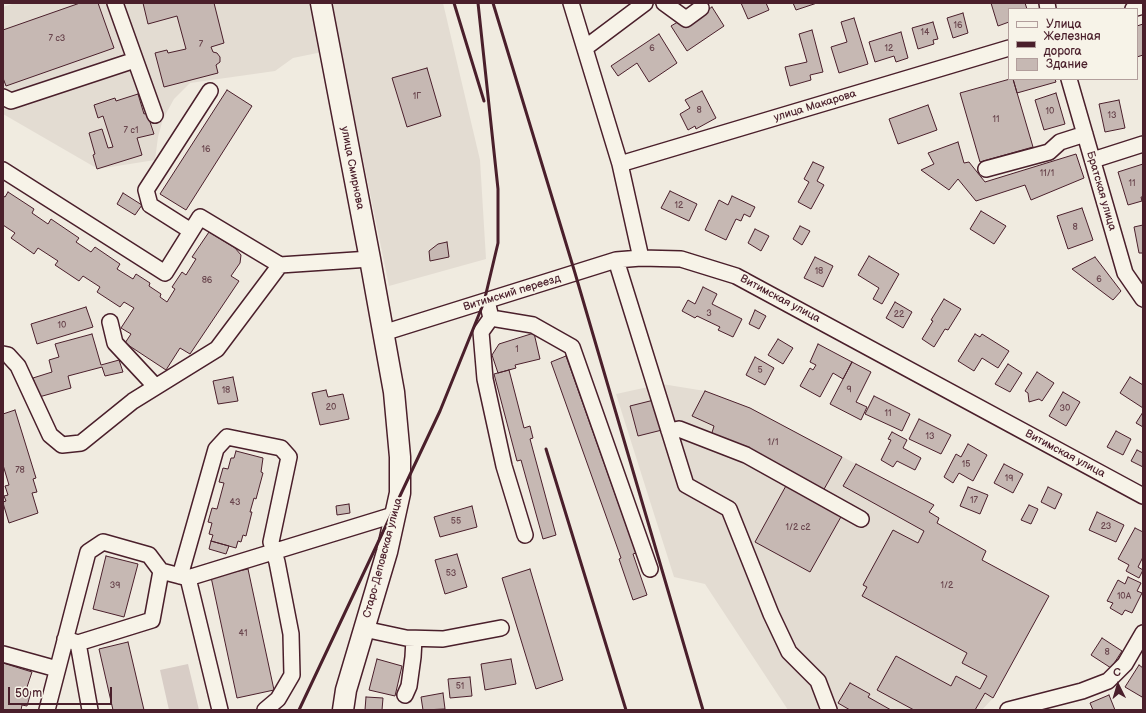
<!DOCTYPE html>
<meta charset="utf-8">
<style>
body{margin:0}
#map{position:relative;width:1146px;height:713px;overflow:hidden;background:#f0ebe0;font-family:"Balsamiq Sans",sans-serif}
canvas{display:block}
.frame{position:absolute;inset:0;border:4px solid #4a1f2b;pointer-events:none}
.legend{position:absolute;left:1008px;top:8px;width:130px;height:72px;box-sizing:border-box;background:#f7f3e8;border:1px solid #b29e9c;margin:0;padding:5px 7px;list-style:none;font-size:12px;color:#4a1f2b}
.legend li{display:flex;align-items:center;gap:8px;height:20px}
.legend b{width:20px;border:1px solid #b29e9c}
.north{position:absolute;left:1098px;top:665px;width:40px;height:40px;-webkit-text-stroke:3px #f7f3e8;paint-order:stroke;rotate:355deg;font-size:11px;font-weight:700;line-height:16px;text-align:center;color:#4a1f2b}
.north::after{content:'';display:block;margin:auto;width:14px;height:18px;background:#4a1f2b;clip-path:polygon(50% 0,100% 100%,50% 72%,0 100%)}
.scale{position:absolute;left:8px;top:687px;width:104px;height:18px;box-sizing:border-box;border:2px solid #4a1f2b;border-top:0;padding-left:5px;font-size:12px;line-height:14px;white-space:nowrap;color:#4a1f2b;-webkit-text-stroke:3px #f7f3e8;paint-order:stroke}
</style>
<div id="map">
<canvas width="1146" height="713"></canvas>
<div class="frame"></div>
<ul class="legend">
<li><b style="height:5px;background:#f7f3e8"></b>Улица</li>
<li><b style="height:5px;background:#4a1f2b"></b>Железная дорога</li>
<li><b style="height:11px;background:#c6b8b3"></b>Здание</li>
</ul>
<div class="north">С</div>
<div class="scale">50 m</div>
</div>
<script>
const g = document.querySelector('canvas').getContext('2d');
g.lineJoin = 'round';
function fill(path, color) {
  g.fillStyle = color;
  g.fill(path, 'evenodd');
}
function poly(rows) {
  const path = new Path2D();
  for (const r of rows) {
    path.moveTo(r[0], r[1]);
    for (let i = 2; i < r.length; i += 2) path.lineTo(r[i], r[i + 1]);
  }
  return path;
}
function strokePath(path, color, width, dash) {
  g.strokeStyle = color;
  g.lineWidth = width;
  g.lineCap = dash ? 'butt' : 'round';
  g.setLineDash(dash || []);
  g.stroke(path);
}
function write(font, color, halo, rows, align = 'center') {
  g.font = font + ' "Balsamiq Sans",sans-serif';
  g.lineWidth = 4;
  g.setLineDash([]);
  g.textBaseline = 'middle';
  g.strokeStyle = halo;
  g.fillStyle = color;
  for (const [text, x, y, turn = 0] of rows) {
    g.save();
    g.translate(x, y);
    g.rotate((+turn || 0) * Math.PI / 180);
    g.textAlign = isNaN(turn) ? turn : align;
    if (halo) g.strokeText(text, 0, 0);
    g.fillText(text, 0, 0);
    g.restore();
  }
}
const built = poly([
 [15,3,311,3,322,52,293,58,275,71,190,83,174,99,163,119,158,137,155,160,98,169,3,114,3,7],
 [331,3,443,3,480,160,486,259,389,286],
 [662,384,705,391,750,408,934,505,929,512,939,518,937,523,986,551,982,559,993,698,982,710,788,710,705,584,674,577,616,394]
]);
const green = poly([
 [188,664,199,710,169,710,160,670]
]);
const building = poly([
 [80,3,98,3,114,48,6,86,3,78,3,30,80,3],
 [143,3,214,3,224,43,211,47,213,52,217,53,220,57,220,62,216,65,218,73,164,87,155,53,167,50,168,53,186,49,177,16,148,24,143,3],
 [741,3,766,3,769,10,748,19,741,3],
 [793,3,817,3,796,10,793,3],
 [991,3,1025,3,1027,9,1009,9,1009,22,998,26,991,3],
 [712,7,724,26,687,51,671,26,681,20,684,25,712,7],
 [963,13,968,33,953,38,947,18,963,13],
 [854,18,868,64,839,73,831,47,847,42,841,22,854,18],
 [933,22,938,39,933,40,934,44,918,49,912,28,933,22],
 [1143,24,1143,55,1137,57,1137,26,1143,24],
 [812,30,823,72,810,75,811,80,790,86,785,67,807,62,799,34,812,30],
 [901,32,908,58,896,62,894,56,875,62,869,42,901,32],
 [659,34,677,63,649,82,637,63,618,76,611,66,659,34],
 [427,68,441,116,407,127,392,78,427,68],
 [1010,79,1013,79,1033,147,980,162,960,93,1010,79],
 [1013,79,1055,79,1056,82,1017,93,1013,79],
 [227,90,252,106,186,210,160,194,227,90],
 [702,91,716,118,696,129,695,126,688,130,680,114,690,108,685,100,702,91],
 [1056,93,1065,124,1044,130,1035,100,1056,93],
 [138,94,144,114,147,113,154,134,137,138,142,155,97,169,93,155,95,154,89,133,102,129,108,148,113,147,103,116,98,118,94,105,115,98,116,101,138,94],
 [1119,100,1125,128,1105,132,1099,104,1119,100],
 [928,105,937,130,898,144,889,119,928,105],
 [958,142,964,163,969,162,985,182,1076,154,1084,178,1031,200,1025,185,976,201,958,179,949,190,921,170,934,164,928,153,958,142],
 [813,162,824,167,817,181,824,185,811,209,798,202,809,182,804,179,813,162],
 [1143,164,1143,197,1141,197,1142,201,1128,205,1118,172,1143,164],
 [670,191,697,204,689,221,661,208,670,191],
 [8,192,34,209,32,213,48,224,51,219,79,238,76,242,91,252,95,247,120,264,117,269,133,279,136,274,150,283,149,286,161,294,160,297,167,302,175,289,172,287,182,272,186,275,196,259,192,257,209,232,235,248,241,255,240,263,231,276,239,281,190,354,180,348,166,370,125,343,131,334,121,328,134,308,124,302,120,307,97,292,100,287,83,276,79,281,55,265,58,261,38,248,34,254,11,238,15,233,3,225,3,196,5,197,8,192],
 [123,193,142,205,135,215,117,204,123,193],
 [732,196,755,207,750,217,744,214,741,221,736,219,726,240,705,230,719,200,728,205,732,196],
 [1082,208,1093,240,1068,249,1057,216,1082,208],
 [981,211,1006,226,994,244,970,229,981,211],
 [1143,225,1143,253,1139,253,1134,227,1143,225],
 [800,226,810,231,802,245,793,239,800,226],
 [755,229,769,236,761,251,748,243,755,229],
 [447,242,449,257,430,261,429,251,438,244,447,242],
 [869,256,899,274,882,304,873,299,879,288,858,275,869,256],
 [815,257,833,266,823,287,804,278,815,257],
 [1095,257,1121,291,1113,300,1072,269,1095,257],
 [703,287,717,294,712,304,742,319,733,337,718,330,720,327,697,316,695,318,682,311,688,300,695,304,703,287],
 [944,299,961,309,948,330,945,329,934,347,922,339,933,321,931,320,944,299],
 [895,302,912,312,903,328,886,318,895,302],
 [86,307,93,327,37,344,31,324,86,307],
 [755,310,766,316,759,329,749,324,755,310],
 [534,333,540,359,515,365,516,368,498,373,492,355,499,344,534,333],
 [92,334,101,365,119,360,123,372,105,376,102,367,68,376,71,388,39,397,33,378,52,372,49,360,59,357,55,344,92,334],
 [975,334,980,337,982,334,1009,351,998,368,982,358,974,371,958,361,975,334],
 [778,339,793,348,783,364,768,355,778,339],
 [818,344,852,362,843,379,833,373,820,397,800,386,810,368,813,370,816,365,810,362,818,344],
 [566,356,636,553,633,554,647,595,633,600,619,559,621,558,551,362,566,356],
 [755,357,774,368,765,385,746,375,755,357],
 [852,362,871,372,856,402,867,407,861,420,830,404,852,362],
 [1008,364,1022,373,1010,392,995,384,1008,364],
 [509,370,524,428,530,426,533,438,530,439,556,535,543,539,521,460,517,461,494,374,509,370],
 [1037,372,1054,383,1042,401,1039,399,1029,402,1028,393,1025,391,1037,372],
 [233,377,238,401,218,404,213,381,233,377],
 [1130,377,1143,385,1143,408,1120,393,1130,377],
 [326,390,328,397,343,394,349,419,320,425,312,393,326,390],
 [705,391,750,408,842,457,823,491,711,436,714,426,692,416,705,391],
 [1063,392,1080,402,1066,426,1049,416,1063,392],
 [874,396,910,414,902,431,865,414,874,396],
 [654,400,662,430,638,436,630,406,654,400],
 [15,410,36,478,33,479,37,492,32,493,38,513,9,523,3,503,3,502,6,501,4,496,8,495,5,486,9,485,3,465,3,414,15,410],
 [1143,412,1143,427,1136,423,1143,412],
 [919,419,951,435,941,454,909,439,919,419],
 [1116,431,1131,439,1123,455,1107,447,1116,431],
 [892,432,907,440,903,448,921,458,915,470,897,461,893,467,881,460,891,440,888,439,892,432],
 [968,444,987,455,973,481,959,473,953,483,944,477,956,454,961,457,968,444],
 [1137,450,1143,453,1143,467,1131,461,1137,450],
 [236,451,263,458,261,472,263,473,256,499,254,498,250,512,252,512,246,536,243,535,241,542,238,541,236,548,211,541,213,535,209,534,212,523,208,522,212,508,217,509,224,483,219,482,223,468,228,469,231,458,234,458,236,451],
 [856,464,934,505,929,512,939,518,937,523,986,551,982,560,1049,596,993,698,985,693,975,710,914,710,877,690,896,656,951,686,956,676,980,689,987,676,962,663,967,653,862,596,867,587,863,585,893,530,918,543,924,531,843,486,856,464],
 [1004,464,1023,474,1013,493,994,483,1004,464],
 [787,484,842,515,810,572,755,542,787,484],
 [968,487,988,495,980,514,960,506,968,487],
 [1048,487,1062,494,1055,509,1041,502,1048,487],
 [349,504,350,513,337,515,336,506,349,504],
 [1029,505,1038,509,1031,524,1021,520,1029,505],
 [472,506,477,527,440,537,434,517,472,506],
 [1097,512,1124,525,1116,542,1089,530,1097,512],
 [1135,528,1143,532,1143,557,1138,567,1143,570,1139,578,1126,571,1129,565,1118,559,1135,528],
 [211,541,229,546,226,554,209,549,211,541],
 [457,554,467,587,445,594,435,560,457,554],
 [106,556,138,564,124,617,93,609,106,556],
 [248,569,274,690,237,698,211,577,248,569],
 [530,569,563,680,536,689,502,578,530,569],
 [1128,577,1141,583,1137,591,1142,593,1132,613,1125,610,1122,615,1110,608,1113,603,1107,601,1118,580,1125,584,1128,577],
 [1102,638,1122,651,1111,668,1091,655,1102,638],
 [128,642,144,710,113,710,99,649,128,642],
 [377,659,402,666,395,696,369,690,377,659],
 [511,659,516,684,485,690,481,664,511,659],
 [3,663,32,672,26,690,31,692,27,706,22,705,21,710,3,710,3,663],
 [1139,665,1143,668,1143,695,1142,697,1125,687,1139,665],
 [470,677,472,696,450,698,448,679,470,677],
 [850,683,870,694,868,697,891,710,850,710,838,703,850,683],
 [443,693,445,709,423,710,421,697,443,693],
 [1109,695,1115,710,1093,710,1090,703,1109,695],
 [366,697,383,698,382,710,365,710,366,697]
]);
const minor = poly([
 [115,3,155,115],
 [571,3,620,164,641,258],
 [664,3,686,19,701,8],
 [1047,3,1048,9],
 [1133,9,1143,6],
 [585,48,645,3],
 [1069,79,1125,273,1143,299],
 [3,97,11,101,135,60],
 [1093,160,1143,144],
 [620,164,1009,48],
 [986,169,1049,152,1060,142,1085,134],
 [3,170,165,273,200,217,280,265,370,259],
 [191,231,150,205,146,190,210,91],
 [616,260,686,485,729,509,771,614,789,652,818,681,829,710],
 [487,301,491,318,533,325,572,347,650,569],
 [491,318,481,332,485,379,504,466,525,535],
 [110,322,115,343,156,387],
 [383,333,616,260,641,258,681,259,736,276,1143,496],
 [3,354,8,355,18,366,50,435,62,445,81,443,133,401,217,349,280,265],
 [669,431,679,429,746,455,861,519],
 [180,576,216,449,227,437,281,448,289,457,271,542,277,562,291,634,292,675,278,699,265,710],
 [188,578,390,516,397,510],
 [364,629,406,638,443,639,501,628],
 [65,639,78,643,152,620,161,571,188,578,220,710],
 [78,643,90,710],
 [3,654,57,669],
 [405,695,409,686,413,657,414,639],
 [47,710,88,552,103,542,149,555,161,571],
 [1008,710,1082,691,1108,681,1125,664,1143,633]
]);
const major = poly([
 [321,3,370,259,394,392,400,457,400,493,387,552,346,690,343,710]
]);
const rail = poly([
 [454,3,484,101],
 [493,3,575,273,703,710],
 [546,449,626,710],
 [299,710,440,411,484,302,498,243,498,189,478,3]
]);
const numberNames = [
 ["16",958,26],
 ["14",925,33],
 ["7 с3",57,39],
 ["7",201,45],
 ["6",652,49],
 ["12",889,49],
 ["1Г",417,97],
 ["8",699,111],
 ["10",1050,112],
 ["13",1112,116],
 ["11",996,120],
 ["7 с1",131,131],
 ["16",206,150],
 ["11/1",1047,174],
 ["11",1132,184],
 ["12",679,206],
 ["8",1075,228],
 ["18",819,272],
 ["6",1099,280],
 ["86",207,281],
 ["3",709,314],
 ["22",899,315],
 ["10",62,326],
 ["1",517,350],
 ["5",760,371],
 ["9",849,390],
 ["18",226,391],
 ["20",331,408],
 ["30",1065,409],
 ["11",888,414],
 ["13",930,437],
 ["1/1",773,443],
 ["15",966,465],
 ["78",20,471],
 ["19",1009,479],
 ["17",974,501],
 ["43",235,503],
 ["55",456,522],
 ["23",1106,527],
 ["1/2 с2",798,528],
 ["53",451,574],
 ["39",115,586],
 ["1/2",947,586],
 ["10А",1124,597],
 ["41",243,634],
 ["8",1107,653],
 ["51",460,687]
];
const streetNames = [
 ["улица Макарова",815,106,-17],
 ["улица Смирнова",352,168,79],
 ["Братская улица",1101,191,74],
 ["Витимский переезд",512,293,-17],
 ["Витимская улица",780,299,28],
 ["Витимская улица",1065,454,28],
 ["Старо-Деповская улица",383,558,-75]
];
fill(built, '#e3dcd2');
fill(green, '#d8cdc6');
fill(building, '#c6b8b3');
strokePath(building, '#4a1f2b', 1);
strokePath(minor, '#4a1f2b', 18);
strokePath(major, '#4a1f2b', 23);
strokePath(minor, '#f7f3e8', 15);
strokePath(major, '#f7f3e8', 20);
strokePath(rail, '#4a1f2b', 3);
write('9px', '#69454d', null, numberNames);
write('11px', '#4a1f2b', '#f7f3e8', streetNames);
</script>
